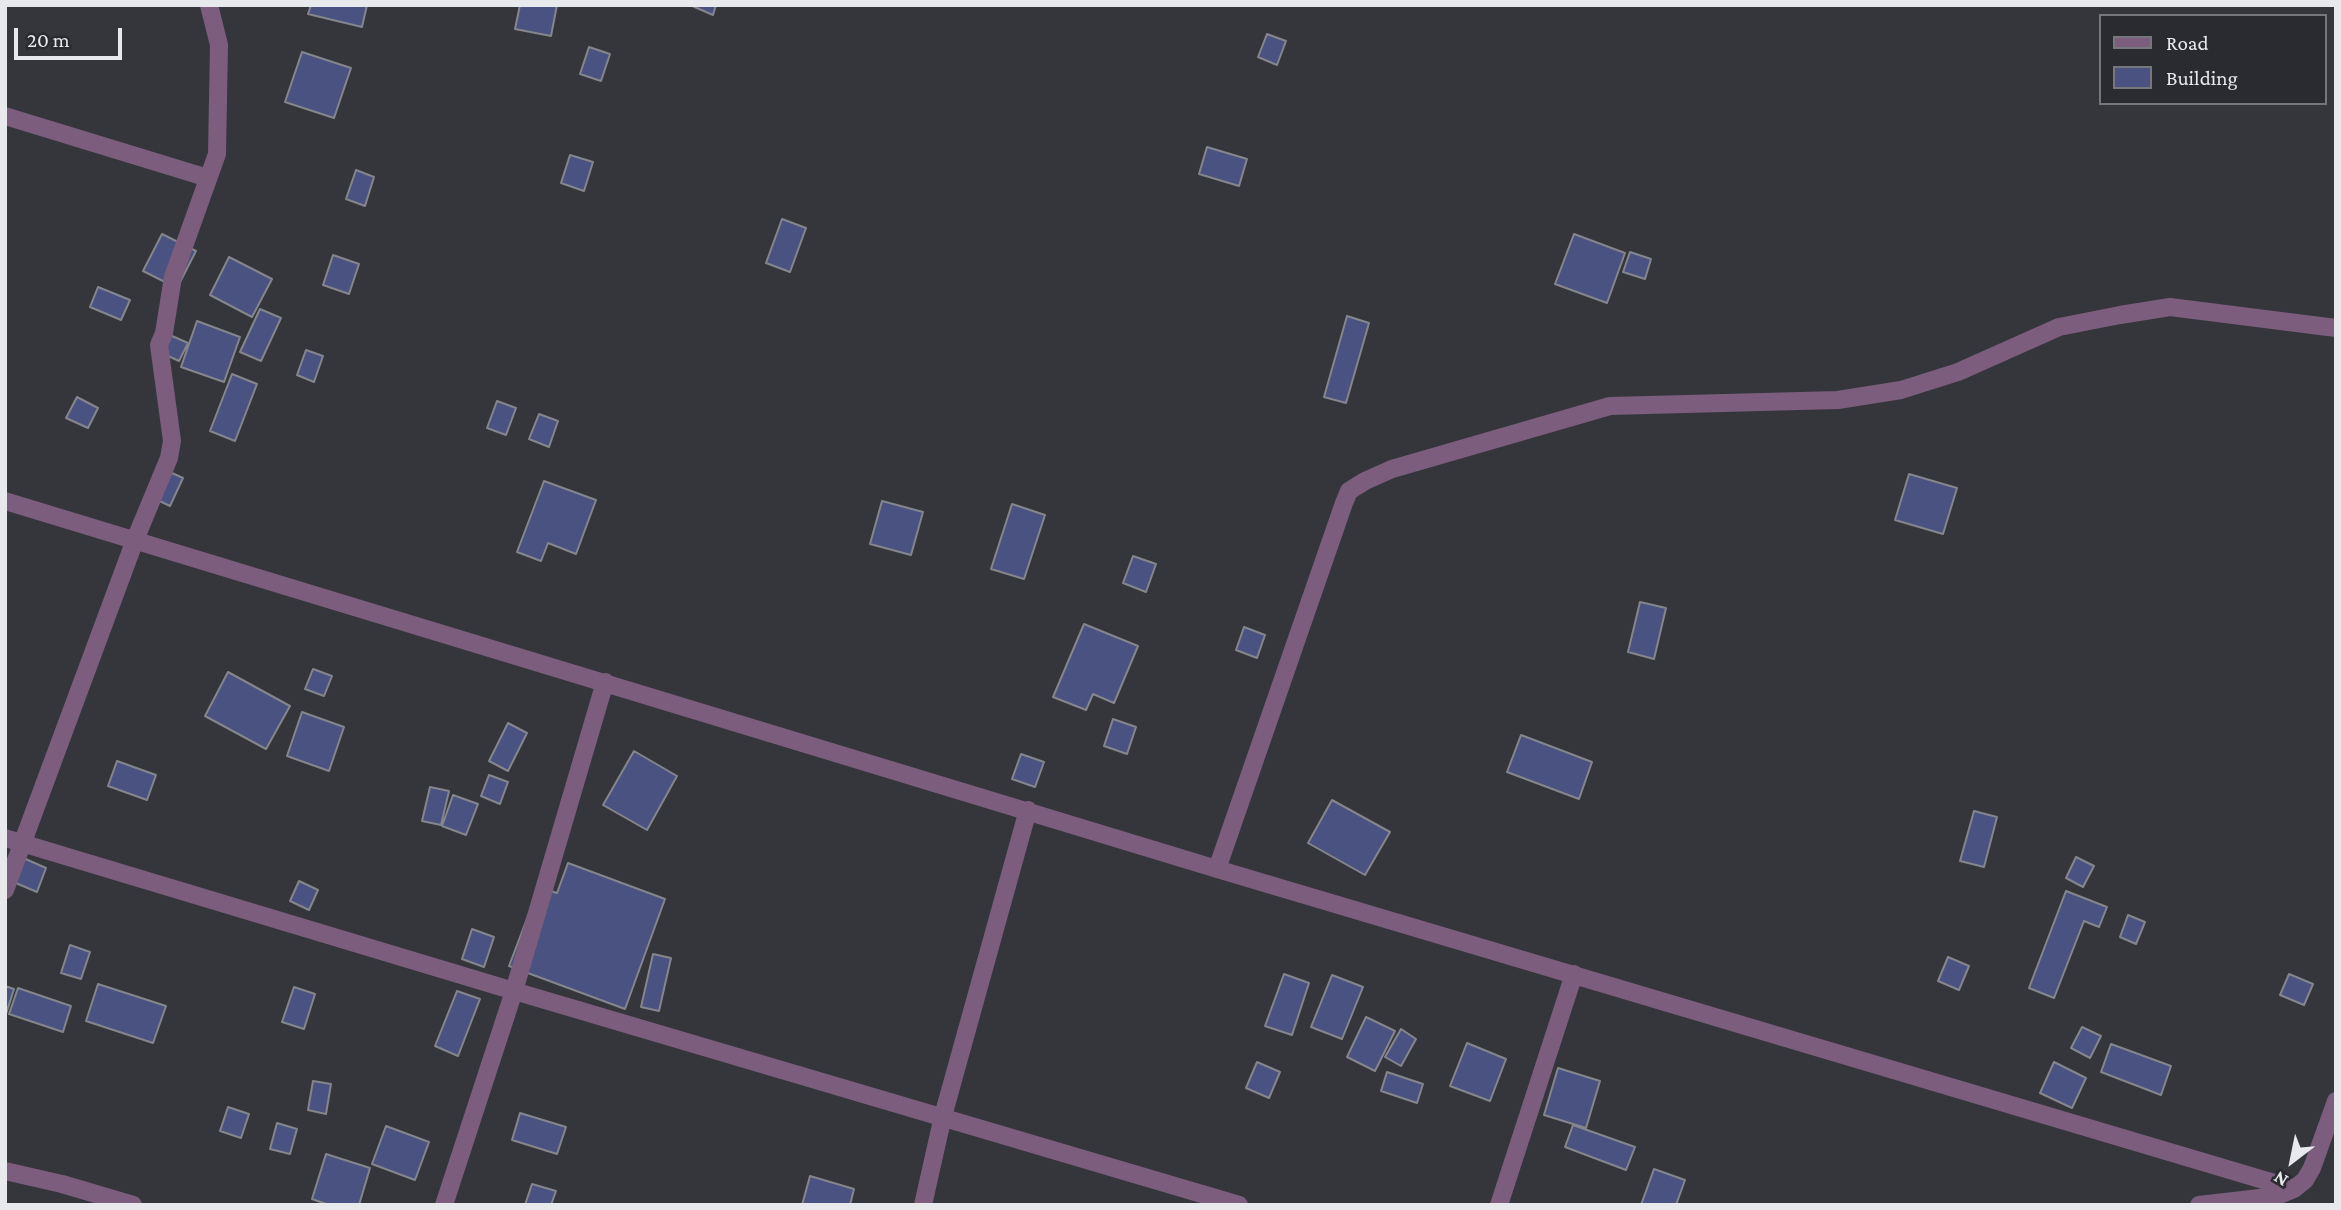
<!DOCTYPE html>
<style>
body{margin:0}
#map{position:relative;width:2341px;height:1210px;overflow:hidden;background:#34363b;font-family:"Crimson Pro",serif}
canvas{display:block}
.frame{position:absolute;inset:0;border:7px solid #e8e9ec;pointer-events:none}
.legend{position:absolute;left:2099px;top:14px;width:228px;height:91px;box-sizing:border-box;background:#2a2b31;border:2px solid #76777c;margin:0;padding:9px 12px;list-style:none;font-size:21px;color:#e8e9ec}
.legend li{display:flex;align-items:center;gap:14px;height:35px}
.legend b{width:35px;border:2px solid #76777c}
.north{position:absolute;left:2257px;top:1126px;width:70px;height:70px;-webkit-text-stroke:5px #2a2b31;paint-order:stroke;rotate:212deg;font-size:19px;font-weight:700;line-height:28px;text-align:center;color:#e8e9ec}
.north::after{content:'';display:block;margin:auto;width:24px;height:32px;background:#e8e9ec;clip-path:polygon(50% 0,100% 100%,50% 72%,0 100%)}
.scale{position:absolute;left:14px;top:28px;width:108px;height:32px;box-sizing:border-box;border:4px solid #e8e9ec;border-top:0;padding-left:9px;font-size:21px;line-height:24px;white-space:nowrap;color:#e8e9ec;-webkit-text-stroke:5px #2a2b31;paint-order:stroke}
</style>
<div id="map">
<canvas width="2341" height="1210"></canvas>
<div class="frame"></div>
<ul class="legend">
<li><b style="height:9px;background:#7c5d7d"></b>Road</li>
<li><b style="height:19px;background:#495280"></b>Building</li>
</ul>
<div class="north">N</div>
<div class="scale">20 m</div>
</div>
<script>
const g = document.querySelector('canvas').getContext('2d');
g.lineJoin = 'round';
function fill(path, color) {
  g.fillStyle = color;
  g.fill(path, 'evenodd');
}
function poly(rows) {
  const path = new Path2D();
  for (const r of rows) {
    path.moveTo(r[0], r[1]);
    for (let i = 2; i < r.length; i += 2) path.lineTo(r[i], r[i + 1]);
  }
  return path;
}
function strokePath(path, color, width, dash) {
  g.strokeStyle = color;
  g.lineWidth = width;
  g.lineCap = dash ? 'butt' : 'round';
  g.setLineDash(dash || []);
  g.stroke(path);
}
const building = poly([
 [311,5,367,5,362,27,308,14,311,5],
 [520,5,557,5,551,36,515,29,520,5],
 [690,5,716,5,713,15,690,5],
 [1267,34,1286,41,1277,65,1258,57,1267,34],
 [589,47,610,54,601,81,580,74,589,47],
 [302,52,351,68,334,118,285,102,302,52],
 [1207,147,1247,159,1239,186,1199,174,1207,147],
 [570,155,593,162,584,191,561,183,570,155],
 [356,170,374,177,365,206,346,199,356,170],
 [782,219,806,228,790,272,766,263,782,219],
 [162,234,196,251,177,288,143,271,162,234],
 [1574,234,1625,253,1607,303,1555,284,1574,234],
 [1630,252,1651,259,1645,279,1623,272,1630,252],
 [333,255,359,264,349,294,323,285,333,255],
 [229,257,272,279,252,317,210,295,229,257],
 [98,287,130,300,121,320,90,307,98,287],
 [260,309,281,318,261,361,240,352,260,309],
 [1347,316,1369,323,1346,403,1324,397,1347,316],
 [197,321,240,337,224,382,181,367,197,321],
 [163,332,188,343,179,361,155,350,163,332],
 [306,350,323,356,314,382,297,375,306,350],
 [232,374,257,384,235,441,210,431,232,374],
 [77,397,98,408,88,428,66,418,77,397],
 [497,401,516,408,506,435,487,428,497,401],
 [539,414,558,421,549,447,529,439,539,414],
 [161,468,183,478,170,506,149,496,161,468],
 [1909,474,1957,488,1943,534,1895,520,1909,474],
 [544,481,596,500,576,554,548,543,541,561,517,552,544,481],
 [882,501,923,512,911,555,870,544,882,501],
 [1012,504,1045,515,1024,579,991,569,1012,504],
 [1133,556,1156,564,1146,592,1123,583,1133,556],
 [1640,602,1666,608,1654,659,1628,652,1640,602],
 [1084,624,1138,646,1114,703,1093,694,1086,710,1053,697,1084,624],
 [1244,627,1265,635,1257,658,1236,650,1244,627],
 [313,669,332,676,324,696,305,689,313,669],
 [228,672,290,706,266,749,205,716,228,672],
 [302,712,344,727,329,771,287,756,302,712],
 [1113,719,1136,727,1127,754,1104,746,1113,719],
 [508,723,527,733,508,771,489,761,508,723],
 [1521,735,1592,762,1579,799,1507,772,1521,735],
 [634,751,677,776,647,830,603,805,634,751],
 [1021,754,1044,762,1035,787,1012,779,1021,754],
 [117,761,156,775,147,800,108,786,117,761],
 [489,775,508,782,500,804,481,796,489,775],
 [430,787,449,791,441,825,422,821,430,787],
 [453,795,478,804,466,835,442,826,453,795],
 [1332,800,1390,832,1365,875,1308,843,1332,800],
 [1974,811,1997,817,1984,867,1960,861,1974,811],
 [21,857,46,868,37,892,11,881,21,857],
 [2076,857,2094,866,2083,887,2066,878,2076,857],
 [568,863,665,899,625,1009,509,966,539,887,557,893,568,863],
 [299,881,318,890,309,910,290,901,299,881],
 [2066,891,2107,907,2099,927,2084,921,2054,998,2029,988,2066,891],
 [2128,915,2145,922,2136,944,2120,937,2128,915],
 [472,929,494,937,484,967,462,959,472,929],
 [70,945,90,952,81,979,61,973,70,945],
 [653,954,671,958,659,1011,641,1007,653,954],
 [1948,957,1969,966,1959,990,1938,981,1948,957],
 [1284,974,1309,983,1292,1035,1265,1026,1284,974],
 [2289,974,2313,984,2304,1005,2280,995,2289,974],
 [1332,975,1363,987,1342,1039,1311,1027,1332,975],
 [98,984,166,1006,153,1043,86,1021,98,984],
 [5,986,14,989,6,1014,5,1014,5,986],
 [294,987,315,994,304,1029,282,1022,294,987],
 [18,988,71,1006,63,1032,9,1014,18,988],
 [457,991,480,999,458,1056,435,1046,457,991],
 [1366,1017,1395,1031,1375,1071,1347,1057,1366,1017],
 [2082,1027,2101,1036,2090,1058,2071,1048,2082,1027],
 [1401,1029,1416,1039,1401,1066,1385,1057,1401,1029],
 [1467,1043,1506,1059,1490,1101,1450,1086,1467,1043],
 [2111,1044,2171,1066,2161,1095,2101,1072,2111,1044],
 [1257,1062,1280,1072,1269,1098,1246,1088,1257,1062],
 [2054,1062,2086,1078,2072,1108,2040,1093,2054,1062],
 [1558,1068,1600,1081,1586,1128,1544,1115,1558,1068],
 [1387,1072,1423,1084,1417,1103,1381,1091,1387,1072],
 [313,1081,331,1084,326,1114,308,1110,313,1081],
 [228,1107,249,1114,241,1138,220,1131,228,1107],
 [520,1113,566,1127,557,1154,512,1140,520,1113],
 [277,1123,297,1129,290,1154,270,1149,277,1123],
 [1573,1125,1635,1147,1626,1170,1565,1147,1573,1125],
 [386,1126,429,1142,415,1180,372,1164,386,1126],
 [326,1154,370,1168,359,1205,329,1205,312,1199,326,1154],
 [1654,1169,1685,1180,1676,1205,1641,1205,1654,1169],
 [810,1176,854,1189,850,1205,802,1205,810,1176],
 [532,1184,556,1191,551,1205,525,1205,532,1184]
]);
const street = poly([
 [5,116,208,178],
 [5,501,1217,869,2294,1189],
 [5,838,514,991,1239,1205],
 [1217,869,1344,503,1349,491,1365,481,1392,469,1610,406,1838,400,1901,390,1958,372,2059,327,2120,315,2170,307,2336,328],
 [5,890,135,540,169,458,172,441,159,345,164,333,173,277,217,154,219,45,209,5],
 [5,1171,62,1184,133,1205],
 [444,1205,514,991,605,682],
 [923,1205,943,1116,1028,810],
 [1499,1205,1574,974],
 [2199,1205,2277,1196,2294,1189,2305,1180,2312,1168,2336,1101]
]);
fill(building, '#495280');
strokePath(building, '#84868c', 2);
strokePath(street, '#7c5d7d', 18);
</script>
